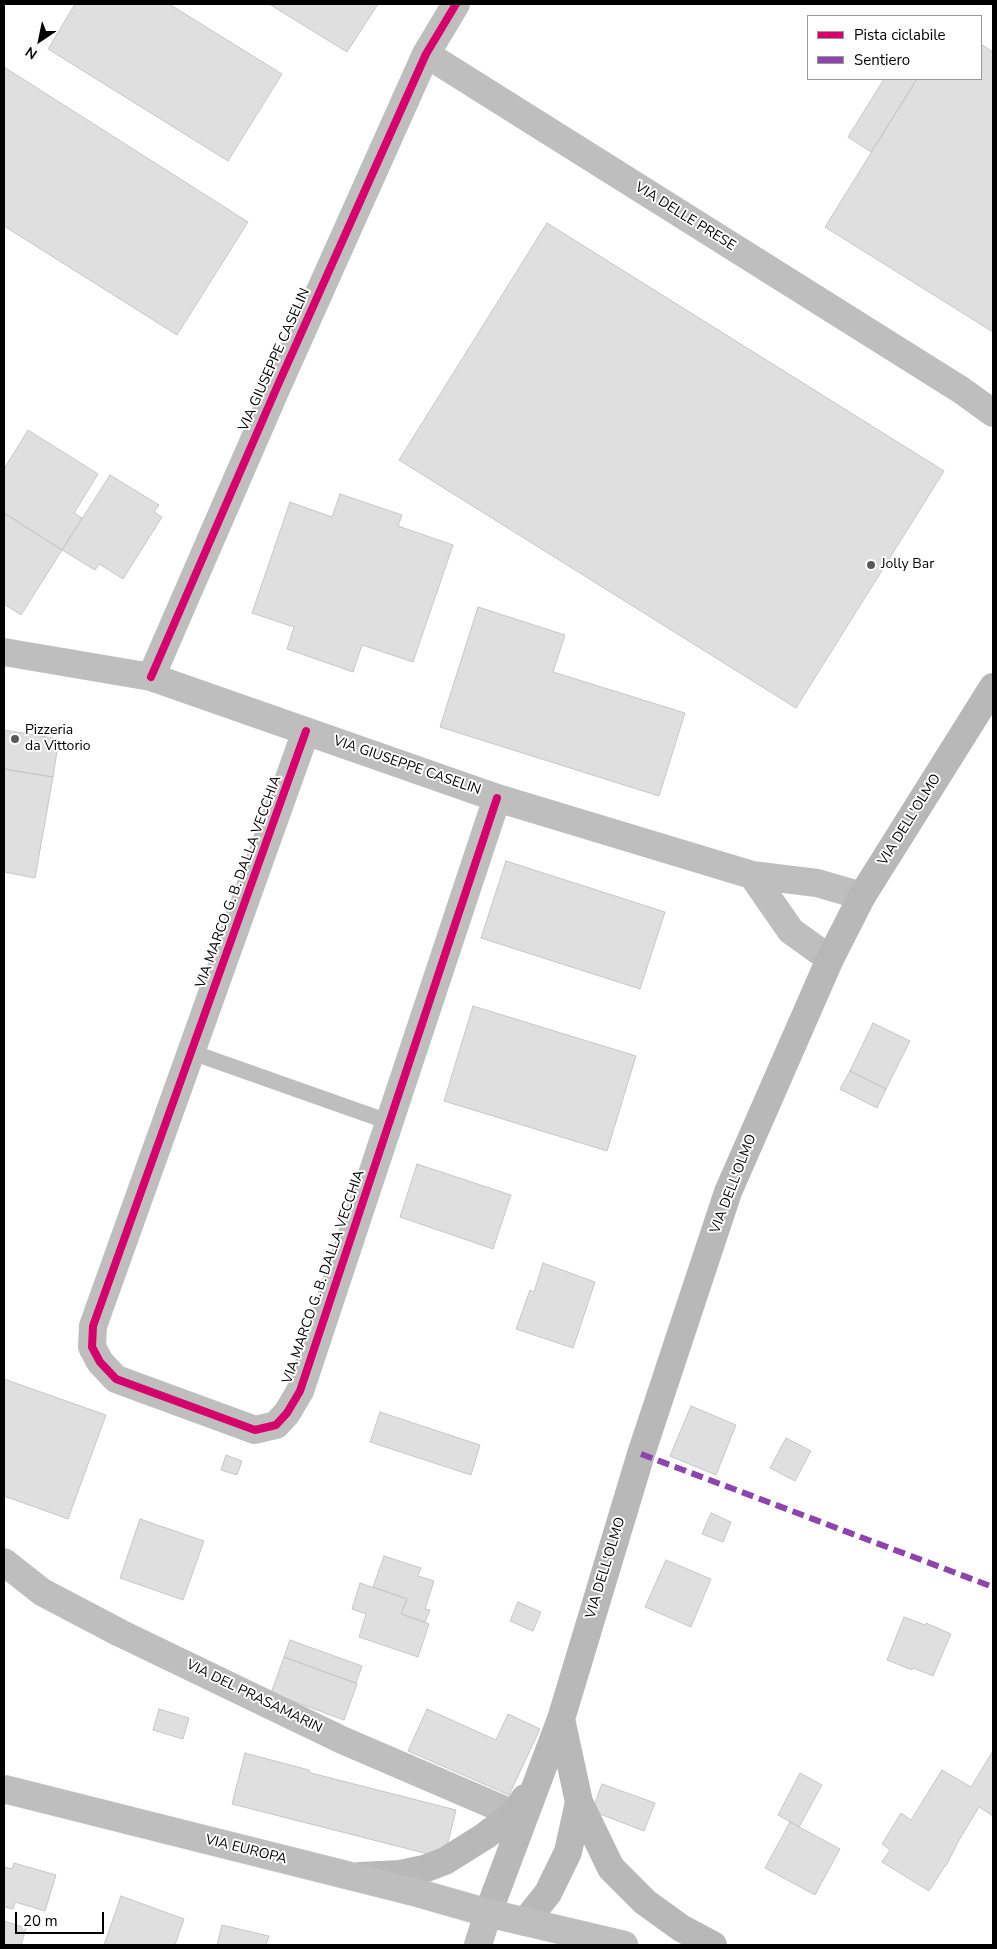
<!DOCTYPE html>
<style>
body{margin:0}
#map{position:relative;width:997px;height:1949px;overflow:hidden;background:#fff;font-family:"Nunito Sans",sans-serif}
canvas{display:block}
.frame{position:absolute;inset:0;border:5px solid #000;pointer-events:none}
.legend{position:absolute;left:807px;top:15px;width:175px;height:65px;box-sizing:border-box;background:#fff;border:1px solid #999;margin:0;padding:6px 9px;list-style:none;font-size:15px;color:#000}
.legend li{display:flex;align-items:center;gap:10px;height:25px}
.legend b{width:25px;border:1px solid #999}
.north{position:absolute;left:15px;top:15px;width:50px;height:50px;-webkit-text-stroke:4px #fff;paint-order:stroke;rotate:214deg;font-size:14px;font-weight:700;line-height:20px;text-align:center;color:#000}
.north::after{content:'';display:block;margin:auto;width:18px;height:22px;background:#000;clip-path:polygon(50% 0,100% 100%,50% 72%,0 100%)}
.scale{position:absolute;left:15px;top:1912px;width:89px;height:22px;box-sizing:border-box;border:2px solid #000;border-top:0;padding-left:6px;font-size:15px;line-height:18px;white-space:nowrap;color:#000;-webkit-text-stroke:4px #fff;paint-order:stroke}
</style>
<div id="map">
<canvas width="997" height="1949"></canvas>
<div class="frame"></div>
<ul class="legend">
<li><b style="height:6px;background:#d6006c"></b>Pista ciclabile</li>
<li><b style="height:6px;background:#8e44ad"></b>Sentiero</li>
</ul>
<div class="north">N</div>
<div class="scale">20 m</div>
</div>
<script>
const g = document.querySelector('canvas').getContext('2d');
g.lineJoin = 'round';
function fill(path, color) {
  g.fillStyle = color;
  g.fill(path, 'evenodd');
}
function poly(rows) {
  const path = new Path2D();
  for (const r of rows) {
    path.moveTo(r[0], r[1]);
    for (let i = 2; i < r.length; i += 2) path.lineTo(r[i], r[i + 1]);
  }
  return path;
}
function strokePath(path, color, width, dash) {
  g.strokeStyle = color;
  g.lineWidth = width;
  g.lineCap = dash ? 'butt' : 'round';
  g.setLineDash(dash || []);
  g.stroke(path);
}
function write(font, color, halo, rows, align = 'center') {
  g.font = font + ' "Nunito Sans",sans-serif';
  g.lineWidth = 4;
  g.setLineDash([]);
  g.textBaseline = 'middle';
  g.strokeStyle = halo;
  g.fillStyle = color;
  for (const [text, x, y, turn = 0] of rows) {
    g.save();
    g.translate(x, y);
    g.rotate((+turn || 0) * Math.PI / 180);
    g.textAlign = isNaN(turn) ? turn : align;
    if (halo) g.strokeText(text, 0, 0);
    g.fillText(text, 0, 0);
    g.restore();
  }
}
const building = poly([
 [75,4,169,4,282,74,228,161,48,49,75,4],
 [269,4,378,4,347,52,269,4],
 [981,44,993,52,993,332,825,227,917,79,981,79,981,44],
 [4,67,248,222,177,335,4,226,4,67],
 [884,79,917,79,871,152,848,137,884,79],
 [547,223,944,471,796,708,399,460,547,223],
 [28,430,98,474,74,513,82,518,62,550,4,513,4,469,28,430],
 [110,475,159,505,154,512,162,517,123,579,99,564,95,570,62,550,110,475],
 [340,494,402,515,398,526,453,545,413,662,362,645,353,672,287,649,294,627,252,613,290,502,332,517,340,494],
 [4,513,62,550,21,615,4,604,4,513],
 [478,607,565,635,553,672,685,713,659,796,440,727,478,607],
 [4,730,59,739,53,777,4,769,4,730],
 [4,769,53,777,35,878,4,872,4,769],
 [506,861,665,912,640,989,481,938,506,861],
 [473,1006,636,1056,607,1151,444,1101,473,1006],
 [873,1023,910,1041,886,1089,850,1071,873,1023],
 [850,1071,886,1089,877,1108,840,1089,850,1071],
 [417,1164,511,1195,493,1249,400,1217,417,1164],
 [543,1263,595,1282,573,1348,516,1329,530,1290,534,1292,543,1263],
 [4,1379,106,1415,68,1519,4,1496,4,1379],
 [691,1406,736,1425,716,1475,670,1456,691,1406],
 [380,1412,480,1445,471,1475,370,1442,380,1412],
 [786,1438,811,1451,795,1481,770,1468,786,1438],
 [226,1455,242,1461,237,1475,221,1470,226,1455],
 [711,1513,731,1522,723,1542,702,1534,711,1513],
 [140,1519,204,1541,183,1600,120,1578,140,1519],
 [384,1556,421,1568,418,1576,434,1581,425,1609,430,1610,425,1622,401,1614,407,1599,373,1587,384,1556],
 [666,1560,711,1579,691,1627,645,1607,666,1560],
 [360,1583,407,1599,401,1614,429,1624,418,1657,359,1637,366,1614,352,1609,360,1583],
 [518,1602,541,1612,533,1631,510,1621,518,1602],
 [904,1617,925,1625,926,1623,951,1634,933,1676,913,1668,912,1670,887,1660,904,1617],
 [290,1640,362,1666,356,1683,284,1657,290,1640],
 [284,1657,357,1684,344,1720,271,1693,284,1657],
 [159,1709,189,1718,183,1739,153,1730,159,1709],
 [427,1709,496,1740,508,1714,540,1729,509,1795,408,1751,427,1709],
 [993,1751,993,1816,979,1807,958,1842,946,1866,945,1866,929,1891,882,1862,890,1850,882,1844,901,1813,911,1820,942,1770,971,1787,993,1751],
 [245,1753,309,1770,311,1773,456,1810,444,1858,232,1804,245,1753],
 [800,1773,822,1785,799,1827,778,1815,800,1773],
 [602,1784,655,1803,644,1831,592,1811,602,1784],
 [790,1822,840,1849,815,1895,765,1868,790,1822],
 [14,1863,56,1875,45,1911,15,1902,13,1909,4,1907,4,1867,12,1869,14,1863],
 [121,1896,184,1919,175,1945,104,1945,121,1896],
 [4,1921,26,1928,21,1945,4,1945,4,1921],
 [222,1925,269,1936,266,1945,217,1945,222,1925]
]);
const service = poly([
 [191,1052,389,1122]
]);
const minor = poly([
 [426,54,961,390,993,413],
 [4,652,151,677,497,798,752,875,817,883,862,896],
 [151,677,277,387,426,54,456,4],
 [306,731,93,1326,92,1347,100,1362,116,1379,255,1430,276,1425,287,1413,300,1391,497,798],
 [752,875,791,931,830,959],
 [4,1562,42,1592,120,1633,342,1740,514,1814]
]);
const tertiary = poly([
 [478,1945,488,1913]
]);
const secondary = poly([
 [561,1719,579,1802,611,1868,645,1902,681,1928,713,1945],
 [360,1876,400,1874,424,1869,445,1861,485,1836,514,1814,525,1798],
 [488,1913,561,1719,641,1454,728,1192,830,959,862,896,993,687],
 [525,1922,548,1893,568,1852,579,1802]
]);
const primary = poly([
 [4,1789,418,1893,488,1913,624,1945]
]);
const quiet = poly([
 [641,1454,993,1587]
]);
const cycleway = poly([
 [151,677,277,387,426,54,456,4],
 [306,731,93,1326,92,1347,100,1362,116,1379,255,1430,276,1425,287,1413,300,1391,497,798]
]);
const markers = [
 [871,565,5,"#595959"],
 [15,739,5,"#595959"]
];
const streetNames = [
 ["VIA DELLE PRESE",685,217,32],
 ["VIA GIUSEPPE CASELIN",275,360,-66],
 ["VIA GIUSEPPE CASELIN",407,766,19],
 ["VIA DELL'OLMO",910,820,-58],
 ["VIA MARCO G. B. DALLA VECCHIA",239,882,-70],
 ["VIA DELL'OLMO",734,1184,-69],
 ["VIA MARCO G. B. DALLA VECCHIA",324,1277,-71],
 ["VIA DELL'OLMO",606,1568,-73],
 ["VIA DEL PRASAMARIN",254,1697,26],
 ["VIA EUROPA",246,1850,14]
];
const poiNames = [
 ["Jolly Bar",881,565],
 ["Pizzeria",25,731],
 ["da Vittorio",25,747]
];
fill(building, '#dfdfdf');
strokePath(building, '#c7c7c7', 1);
strokePath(primary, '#dbdbdb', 29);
strokePath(service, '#bebebe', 16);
strokePath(minor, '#bebebe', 28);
strokePath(tertiary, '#bebebe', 28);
strokePath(secondary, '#b8b8b8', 28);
strokePath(primary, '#bebebe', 28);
strokePath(quiet, '#8e44ad', 6, [12, 6]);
strokePath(cycleway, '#d6006c', 8);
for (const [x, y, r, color] of markers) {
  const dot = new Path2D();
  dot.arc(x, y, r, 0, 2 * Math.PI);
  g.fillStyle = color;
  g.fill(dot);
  strokePath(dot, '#fff', 2);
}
write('14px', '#000', '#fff', streetNames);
write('14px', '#000', '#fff', poiNames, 'left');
</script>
